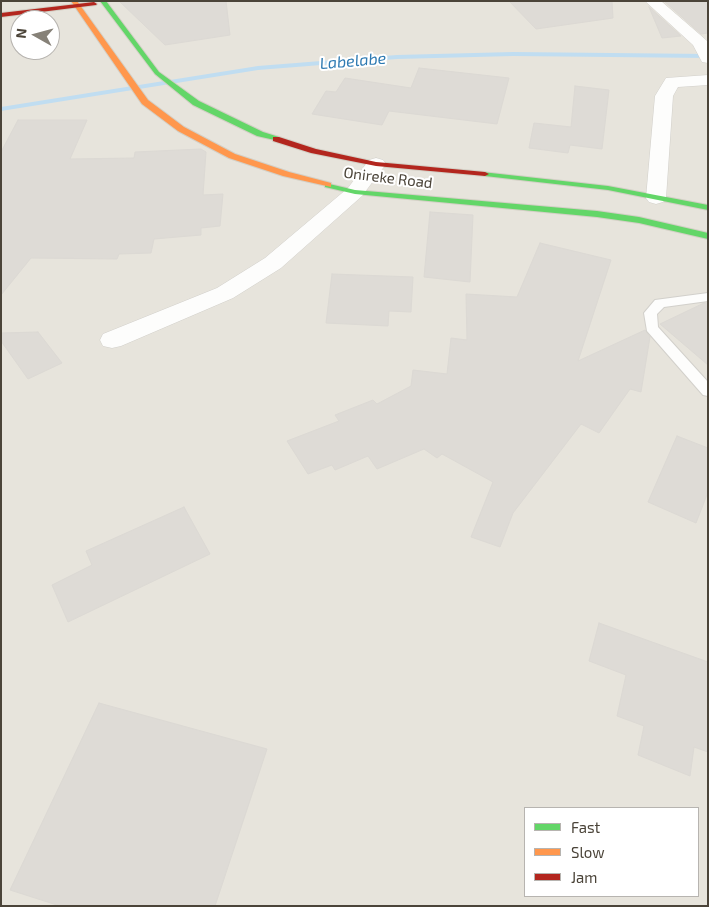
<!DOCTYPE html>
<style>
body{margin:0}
#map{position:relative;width:709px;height:907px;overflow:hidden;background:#f4f2ee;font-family:"Exo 2",sans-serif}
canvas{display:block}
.frame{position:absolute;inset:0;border:2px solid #4b4439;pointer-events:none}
.legend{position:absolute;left:524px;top:807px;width:175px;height:90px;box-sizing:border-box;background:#fff;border:1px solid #b7b4b0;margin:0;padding:6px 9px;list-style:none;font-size:15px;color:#4b4439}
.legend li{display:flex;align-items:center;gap:10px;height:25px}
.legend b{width:25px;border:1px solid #b7b4b0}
.north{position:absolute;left:10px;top:10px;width:50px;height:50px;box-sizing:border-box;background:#fff;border:1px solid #b7b4b0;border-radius:50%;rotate:277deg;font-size:14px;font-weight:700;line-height:20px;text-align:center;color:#4b4439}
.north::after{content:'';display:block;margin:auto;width:18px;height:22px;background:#868178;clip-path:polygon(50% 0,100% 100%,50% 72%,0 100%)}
</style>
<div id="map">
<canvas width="709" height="907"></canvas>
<div class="frame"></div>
<ul class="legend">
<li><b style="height:6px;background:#63d668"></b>Fast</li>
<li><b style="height:6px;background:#ff974d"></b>Slow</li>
<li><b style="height:6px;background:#b3261e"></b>Jam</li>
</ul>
<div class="north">N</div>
</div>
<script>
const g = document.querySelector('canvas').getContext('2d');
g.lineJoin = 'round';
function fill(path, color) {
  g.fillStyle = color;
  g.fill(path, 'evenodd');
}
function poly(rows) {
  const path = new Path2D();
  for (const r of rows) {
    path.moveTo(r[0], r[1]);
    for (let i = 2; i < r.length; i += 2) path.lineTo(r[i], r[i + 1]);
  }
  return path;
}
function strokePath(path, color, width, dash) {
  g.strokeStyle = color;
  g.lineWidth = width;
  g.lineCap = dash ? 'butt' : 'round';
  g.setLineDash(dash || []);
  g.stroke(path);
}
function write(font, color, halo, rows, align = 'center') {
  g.font = font + ' "Exo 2",sans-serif';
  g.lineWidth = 4;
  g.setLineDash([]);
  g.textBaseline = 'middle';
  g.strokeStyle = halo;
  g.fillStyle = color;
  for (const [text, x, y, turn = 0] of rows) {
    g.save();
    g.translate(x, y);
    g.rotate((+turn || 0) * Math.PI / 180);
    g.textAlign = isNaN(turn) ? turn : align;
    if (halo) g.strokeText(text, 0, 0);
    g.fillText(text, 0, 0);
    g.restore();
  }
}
const residential = poly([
 [1,1,708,1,708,906,1,906],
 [20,20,50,20,50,50,20,50],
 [525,808,698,808,698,896,525,896]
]);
const stream = poly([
 [513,52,708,54,708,58,513,56,397,59,258,70,1,111,1,107,258,66,397,55,513,52]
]);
const building = poly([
 [119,1,226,1,230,35,165,45,119,1],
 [509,1,612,1,613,18,536,29,509,1],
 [664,1,708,1,708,33,701,34,664,1],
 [649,7,681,36,662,38,649,7],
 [419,68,509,78,497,124,389,111,382,125,312,114,326,91,336,92,345,78,411,88,419,68],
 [575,86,609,90,602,149,570,145,568,153,529,148,534,123,571,127,575,86],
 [18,120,87,120,70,159,134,158,135,152,201,149,206,152,203,195,223,194,220,226,201,228,201,235,154,239,151,253,119,254,117,259,31,258,1,295,1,152,18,120],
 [430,212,473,215,470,282,424,277,430,212],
 [540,243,611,260,578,361,645,330,650,337,641,392,630,389,599,433,581,424,513,513,500,547,471,537,493,482,442,454,437,458,424,449,377,469,368,456,335,470,332,465,308,474,287,441,339,421,335,415,373,400,377,404,411,386,413,370,447,374,451,338,467,340,466,294,517,297,540,243],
 [332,274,413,277,411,312,389,311,388,326,326,323,332,274],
 [704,303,708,303,708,365,660,324,704,303],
 [38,332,62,363,28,379,1,341,1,333,38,332],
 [677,436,708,448,708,492,696,523,648,502,677,436],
 [184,507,210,554,68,622,52,585,92,565,86,551,184,507],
 [599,623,708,662,708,752,694,747,690,776,638,755,644,726,617,716,626,675,589,661,599,623],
 [99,703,267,749,215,906,60,906,10,890,99,703]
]);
const lane = poly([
 [708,293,708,301,664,307,657,314,658,327,708,382,708,396,703,395,647,331,644,313,655,300,708,293]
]);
const street = poly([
 [645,1,661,1,706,40,708,42,708,63,702,62,693,45,645,1],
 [708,75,708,85,678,87,673,96,666,198,663,202,656,204,649,202,646,198,655,96,666,78,708,75],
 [376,158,383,160,386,164,362,196,281,268,233,298,121,346,112,348,103,346,100,340,103,334,217,288,265,258,348,188,369,160,376,158]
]);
const fast = poly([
 [100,1,106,1,159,72,199,101,263,132,279,137,279,141,257,136,193,105,155,74,100,1],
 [482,172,608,186,708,205,708,210,608,190,485,176,481,174,482,172],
 [325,183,355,190,597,211,639,217,708,233,708,239,639,223,597,217,355,194,325,187,325,183]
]);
const slow = poly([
 [71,1,77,1,148,100,184,127,235,154,289,172,331,183,331,187,283,176,229,158,178,131,142,104,71,1]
]);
const jam = poly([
 [94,2,97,4,96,5,1,17,1,13,94,2],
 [273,137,279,137,316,149,376,162,485,172,489,174,485,176,376,166,311,153,273,141,273,137]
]);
const farStreetnames = [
 ["Onireke Road",388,178,7]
];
const farWaternames = [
 ["Labelabe",353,61,-5]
];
fill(residential, '#e7e4dc');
fill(stream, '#c0ddf1');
fill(building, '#dedbd6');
strokePath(building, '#dcd9d4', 1);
strokePath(lane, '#d2d0cb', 2);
strokePath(street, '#d2d0cb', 1);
strokePath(fast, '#d3cfc5', 2);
strokePath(slow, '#d3cfc5', 2);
strokePath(jam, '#d3cfc5', 2);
fill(lane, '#fdfdfc');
fill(street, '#fdfdfc');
fill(fast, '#63d668');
fill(slow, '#ff974d');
fill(jam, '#b3261e');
write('15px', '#4b4439', '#fff', farStreetnames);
write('italic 16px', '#2e7ab2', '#fff', farWaternames);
</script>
